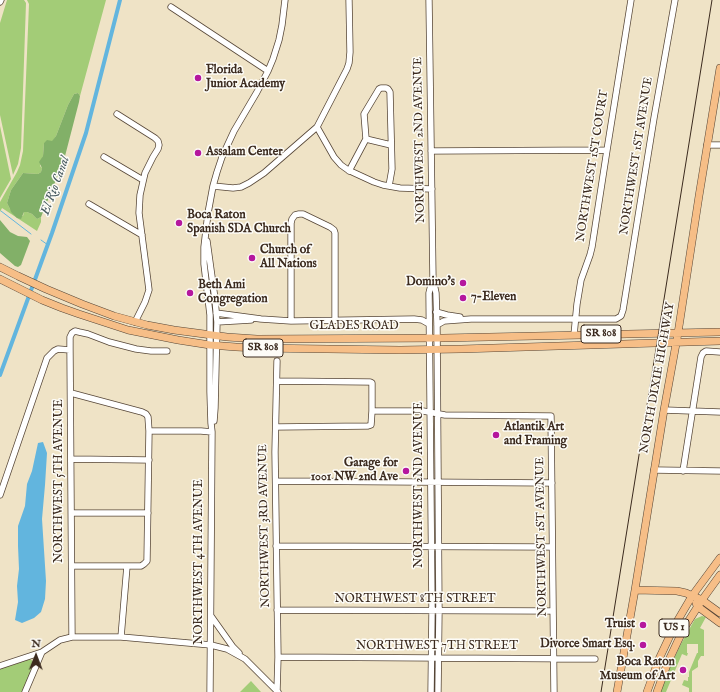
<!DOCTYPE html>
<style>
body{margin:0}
#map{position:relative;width:720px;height:692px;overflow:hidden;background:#efe3c6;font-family:"IM FELL English",serif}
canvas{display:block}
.north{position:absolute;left:16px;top:636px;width:40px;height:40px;-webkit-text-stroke:3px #fdfcf7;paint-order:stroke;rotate:1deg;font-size:11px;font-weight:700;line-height:16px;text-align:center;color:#3b2a1e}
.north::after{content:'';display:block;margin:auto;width:14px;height:18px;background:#3b2a1e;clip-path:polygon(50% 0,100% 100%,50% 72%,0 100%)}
</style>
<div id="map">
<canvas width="720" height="692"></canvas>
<div class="north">N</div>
</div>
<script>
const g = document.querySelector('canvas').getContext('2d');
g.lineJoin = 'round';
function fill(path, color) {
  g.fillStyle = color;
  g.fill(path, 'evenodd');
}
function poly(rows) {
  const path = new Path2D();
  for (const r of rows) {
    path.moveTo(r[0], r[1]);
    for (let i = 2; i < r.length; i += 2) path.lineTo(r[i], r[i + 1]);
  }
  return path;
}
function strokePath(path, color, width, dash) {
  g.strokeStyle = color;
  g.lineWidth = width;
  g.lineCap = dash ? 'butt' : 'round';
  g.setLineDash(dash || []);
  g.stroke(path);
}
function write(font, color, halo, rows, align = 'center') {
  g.font = font + ' "IM FELL English",serif';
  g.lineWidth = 3;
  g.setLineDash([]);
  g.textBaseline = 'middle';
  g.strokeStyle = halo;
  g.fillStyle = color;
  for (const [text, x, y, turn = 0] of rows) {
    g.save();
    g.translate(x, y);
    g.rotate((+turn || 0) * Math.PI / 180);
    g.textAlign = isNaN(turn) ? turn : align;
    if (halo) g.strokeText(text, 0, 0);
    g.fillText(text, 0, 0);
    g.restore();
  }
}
const green = poly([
 [7,0,24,0,26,3,21,148,18,164,13,175,0,115,0,23],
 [27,0,106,0,80,96,78,93,74,94,68,105,56,136,52,142,44,143,43,156,40,166,42,168,41,172,38,174,23,173,11,190,7,203,10,209,23,216,24,212,27,212,32,214,37,219,41,217,41,222,37,231,2,208,0,212,0,202,17,172,20,165,23,151,29,4],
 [0,126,11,179,0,198],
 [702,616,706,617,700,628,704,630,704,656,701,656,698,661,698,667,692,671,692,692,689,692,689,688,682,685,684,680,688,681,688,677,689,677,689,672,697,653,698,653,698,644,687,644,687,653,688,653,687,656,682,654,666,692,660,692,667,673,682,642,695,619],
 [30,659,34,662,34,664,23,692,0,692,0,668,10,666],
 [251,681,261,692,240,692]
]);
const forest = poly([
 [78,93,80,96,79,102,64,160,41,217,37,219,32,214,27,212,24,212,21,219,17,218,11,212,10,209,7,203,11,190,23,173,38,174,41,172,42,168,39,162,43,156,44,143,47,140,52,141,56,136,68,105,74,94],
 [0,220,10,232,18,236,27,237,30,241,21,265,18,267,15,266,0,253]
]);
const water = poly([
 [43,442,47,453,45,485,42,519,46,581,45,599,41,612,34,618,22,623,15,620,18,602,17,586,19,569,18,546,18,526,25,506,27,484,32,471,38,443]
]);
const stream = poly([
 [1,211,31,234],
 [41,240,48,245]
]);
const canal = poly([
 [0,375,52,233,86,133,120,0]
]);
const minor = poly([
 [429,0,433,279,436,293,437,325,439,611,438,692],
 [0,2,1,0],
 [171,7,268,71],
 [117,114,155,138,158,141,159,145,158,149,153,157,145,173,140,195,139,213,148,282,149,290,145,302,135,322],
 [317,127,334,157,341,165,348,170,374,182,383,185,400,188,432,189],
 [366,139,391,145],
 [707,145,720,145],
 [431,151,607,150],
 [104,157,143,180],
 [349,171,366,139,364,114,379,89,381,88,386,88,388,89,390,92,392,169,389,186],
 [213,186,233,188,241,187,249,183,264,173,317,127,347,69,349,63,350,52,349,0],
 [89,204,142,235],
 [207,241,215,299,217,322,215,408,214,421],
 [436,312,447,315,460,317],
 [216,313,261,319,291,321,414,319,422,320,429,324],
 [291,321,291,223,292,219,295,215,299,214,303,214,330,227,334,230,335,233,335,320],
 [217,322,251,320],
 [437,325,444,321,471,319,616,319,621,316,623,310,654,118,675,0],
 [574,335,577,304,581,280,590,255,592,247,607,150,631,0],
 [277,361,275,452,278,657,277,691],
 [71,393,142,412,146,414,148,417,149,431,147,561,144,564,141,566,72,566],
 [664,410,720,412],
 [372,411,423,411,445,415,551,416,554,692],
 [276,427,368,426,371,425,372,411,372,383,370,382,277,381],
 [149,431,201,431,212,432],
 [71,459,149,460],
 [654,470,720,471],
 [683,471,701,357,703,353,706,351,720,352],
 [276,481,552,483],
 [0,495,47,358,54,351,58,349,70,350],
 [72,513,148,513],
 [276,546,552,547],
 [277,610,553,611],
 [211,616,233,647,239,653],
 [72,637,70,350,70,337,72,333,75,331,79,332,88,334,109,342,136,349,151,351,167,351],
 [121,637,127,566],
 [278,657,595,659],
 [0,666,42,652,60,640,72,637,121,637,211,645,227,649,245,659,278,692],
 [25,692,42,652],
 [210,692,212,432,211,423,210,392,210,315,204,264,204,247,208,213,213,186,217,172,222,157,234,131,257,92,268,71,273,59,279,40,282,25,285,0],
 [431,692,432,611,429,293,432,281]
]);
const major = poly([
 [0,267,18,276,46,289,82,304,114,316,147,325,174,330,227,337,257,339,443,338,720,332],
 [0,279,42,300,62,308,79,314,128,330,178,340,210,345,236,347,256,348,400,350,461,349,720,341],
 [635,590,677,591,686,593,702,600,720,613],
 [696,603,697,606,720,623],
 [617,692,635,590,664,410,678,333,699,196,720,68],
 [647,692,659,659,675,625,692,596,720,558],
 [657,692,668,662,684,628,702,600,720,575]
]);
const rail = poly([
 [601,692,712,0]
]);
const markers = [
 [198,78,4,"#b5179e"],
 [198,153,4,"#b5179e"],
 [179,223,4,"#b5179e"],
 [252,258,4,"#b5179e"],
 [463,283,4,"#b5179e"],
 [190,293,4,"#b5179e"],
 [463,298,4,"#b5179e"],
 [496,435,4,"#b5179e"],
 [406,471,4,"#b5179e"],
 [643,625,4,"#b5179e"],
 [643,645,4,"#b5179e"],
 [683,670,4,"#b5179e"]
];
const shields = [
 [601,334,40],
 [263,348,40],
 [674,628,30]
];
const shieldNames = [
 ["SR 808",601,334],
 ["SR 808",263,348],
 ["US 1",674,628]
];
const poiNames = [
 ["Florida",206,71],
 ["Junior Academy",206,85],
 ["Assalam Center",206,153],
 ["Boca Raton",187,216],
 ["Spanish SDA Church",187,230],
 ["Church of",260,251],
 ["All Nations",260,265],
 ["Domino's",455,283,"right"],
 ["Beth Ami",198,286],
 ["Congregation",198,300],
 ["7-Eleven",471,298],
 ["Atlantik Art",504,428],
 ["and Framing",504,442],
 ["Garage for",398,464,"right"],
 ["1001 NW 2nd Ave",398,478,"right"],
 ["Truist",635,625,"right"],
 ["Divorce Smart Esq.",635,645,"right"],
 ["Boca Raton",675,663,"right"],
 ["Museum of Art",675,677,"right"]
];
const streetNames = [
 ["NORTHWEST 2ND AVENUE",420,140,-91],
 ["NORTHWEST 1ST AVENUE",637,156,-81],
 ["NORTHWEST 1ST COURT",593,166,-81],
 ["GLADES ROAD",354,327],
 ["NORTH DIXIE HIGHWAY",658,378,-80],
 ["NORTHWEST 5TH AVENUE",60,481,-90],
 ["NORTHWEST 2ND AVENUE",420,485,-90],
 ["NORTHWEST 3RD AVENUE",265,526,-91],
 ["NORTHWEST 1ST AVENUE",542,537,-91],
 ["NORTHWEST 4TH AVENUE",200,562,-90],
 ["NORTHWEST 8TH STREET",415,600],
 ["NORTHWEST 7TH STREET",437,647]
];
const waterNames = [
 ["El Rio Canal",56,186,-70]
];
fill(green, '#a3cc77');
fill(forest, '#82b068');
fill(water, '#62b5de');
strokePath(stream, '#62b5de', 1);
strokePath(canal, '#62b5de', 4);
strokePath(minor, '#564637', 7);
strokePath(major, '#564637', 8);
strokePath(minor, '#fff', 5.5);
strokePath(major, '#f6be87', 7);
strokePath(rail, '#3b2a1e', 1);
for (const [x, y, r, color] of markers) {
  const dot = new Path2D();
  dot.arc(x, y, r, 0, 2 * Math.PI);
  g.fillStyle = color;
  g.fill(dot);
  strokePath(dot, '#fdfcf7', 1.5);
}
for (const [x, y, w] of shields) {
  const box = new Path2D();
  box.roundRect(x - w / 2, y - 9, w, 18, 3);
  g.fillStyle = '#fdfcf7';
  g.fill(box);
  strokePath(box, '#3b2a1e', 1);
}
write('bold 11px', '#3b2a1e', null, shieldNames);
write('bold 12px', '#3b2a1e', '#fdfcf7', poiNames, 'left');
write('12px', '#3b2a1e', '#fdfcf7', streetNames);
write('italic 13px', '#495b61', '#fdfcf7', waterNames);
</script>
